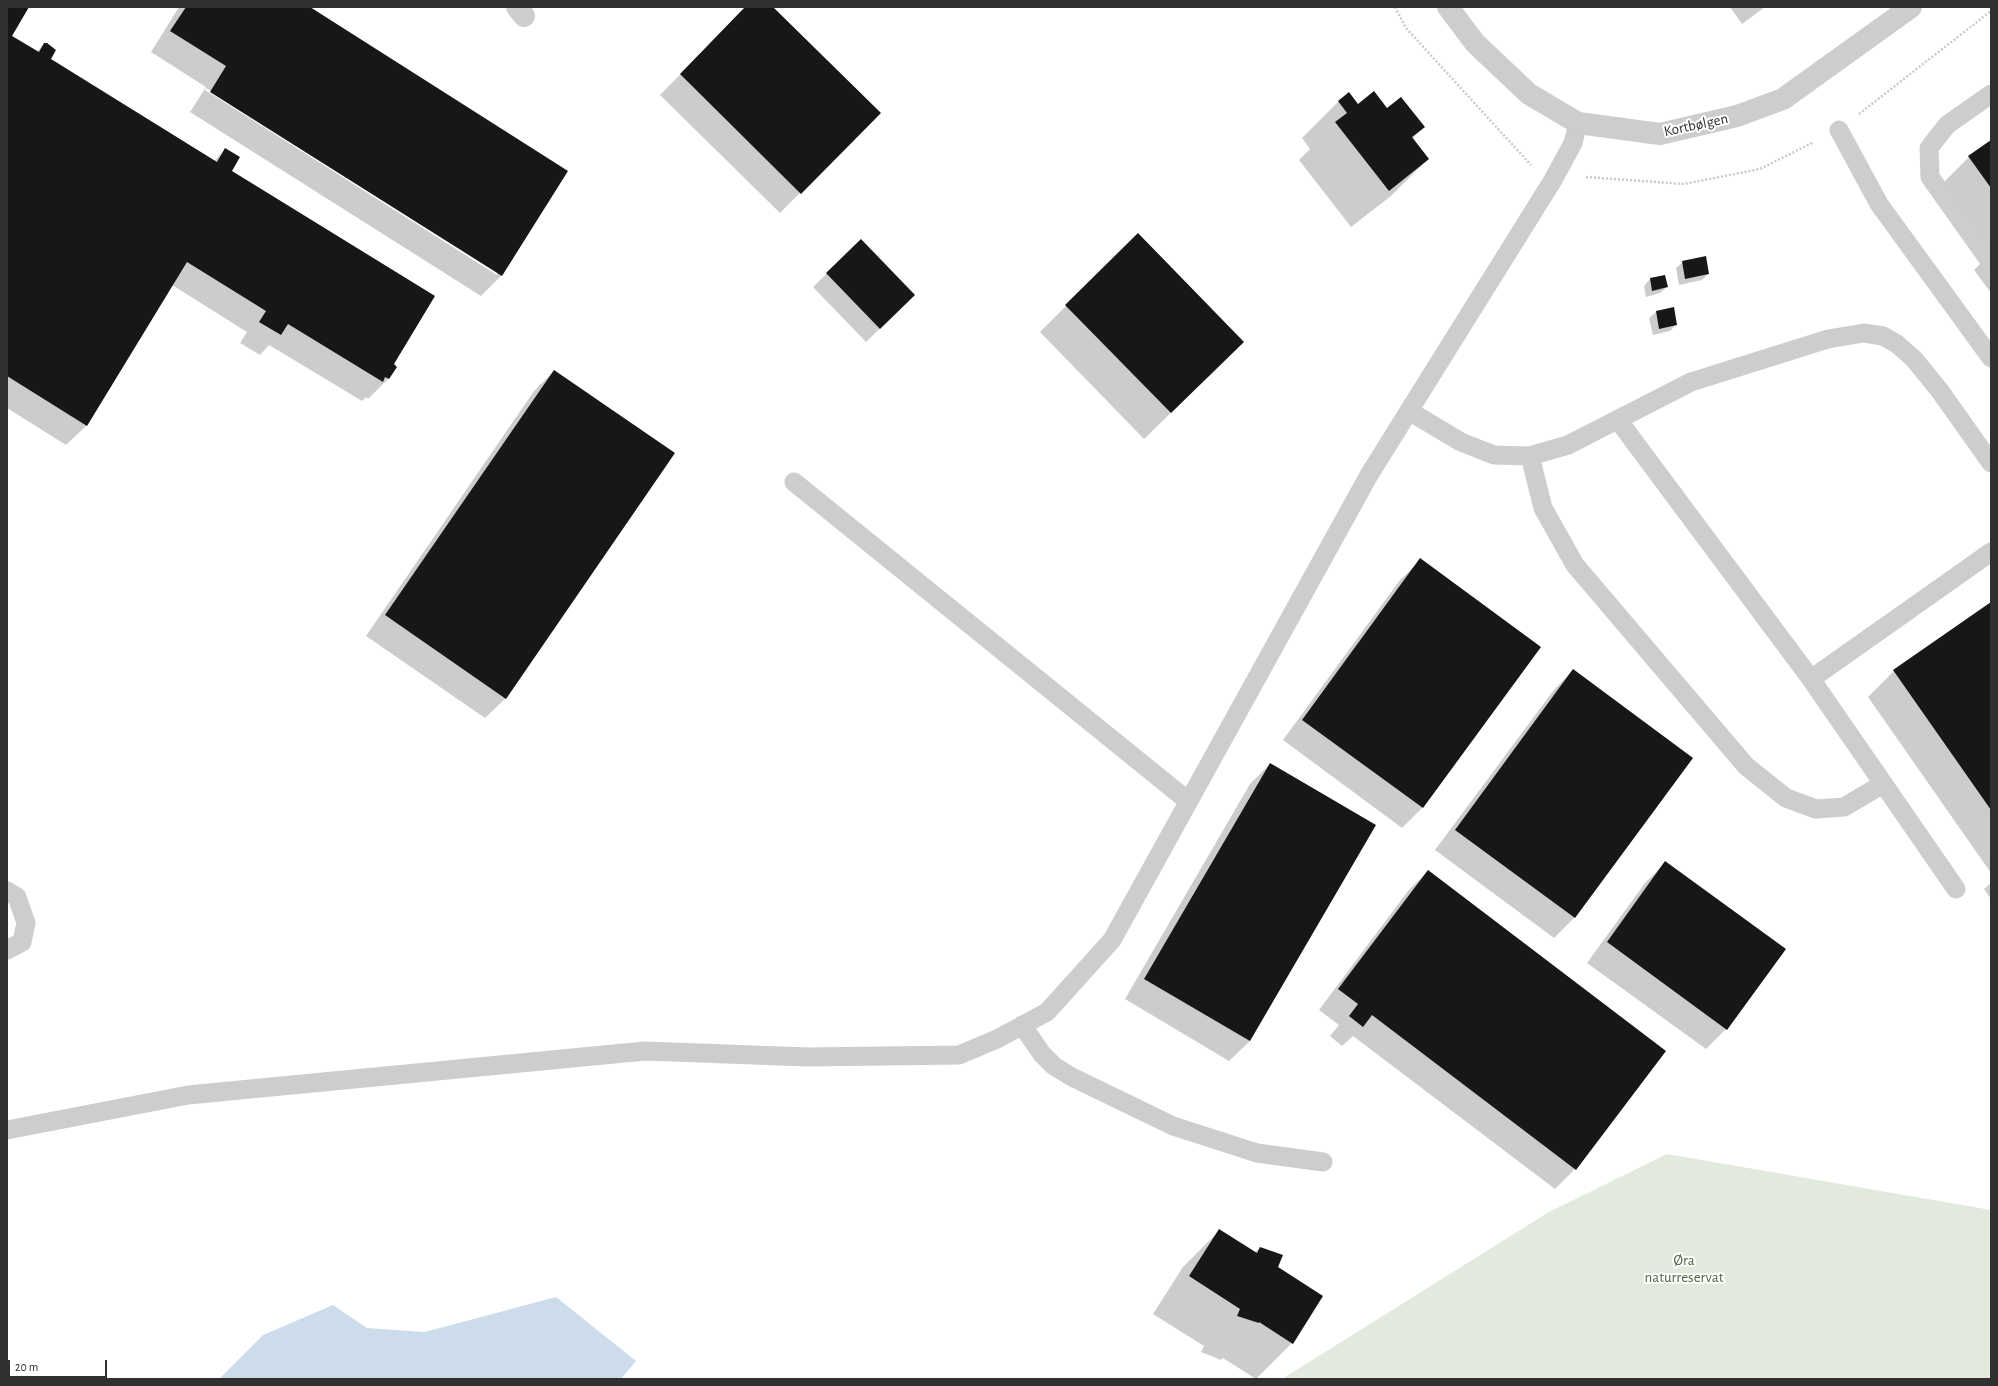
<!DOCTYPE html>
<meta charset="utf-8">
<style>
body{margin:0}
#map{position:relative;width:1998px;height:1386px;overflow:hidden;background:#fff;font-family:"Alegreya Sans",sans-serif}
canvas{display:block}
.frame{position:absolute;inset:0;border:8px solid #303030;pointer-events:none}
.scale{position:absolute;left:8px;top:1360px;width:99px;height:18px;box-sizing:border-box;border:2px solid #303030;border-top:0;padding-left:5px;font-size:12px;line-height:14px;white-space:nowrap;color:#303030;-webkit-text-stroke:3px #fff;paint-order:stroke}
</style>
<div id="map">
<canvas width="1998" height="1386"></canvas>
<div class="frame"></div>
<div class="scale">20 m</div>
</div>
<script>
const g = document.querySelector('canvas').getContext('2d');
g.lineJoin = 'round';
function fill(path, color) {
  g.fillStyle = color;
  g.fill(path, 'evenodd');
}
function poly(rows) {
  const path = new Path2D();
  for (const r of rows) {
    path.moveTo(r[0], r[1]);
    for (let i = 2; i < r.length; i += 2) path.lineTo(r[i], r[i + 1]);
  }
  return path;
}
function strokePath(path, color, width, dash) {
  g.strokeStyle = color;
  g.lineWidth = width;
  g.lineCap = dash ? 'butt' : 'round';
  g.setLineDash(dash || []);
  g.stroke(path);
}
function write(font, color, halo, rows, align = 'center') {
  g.font = font + ' "Alegreya Sans",sans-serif';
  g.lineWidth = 4;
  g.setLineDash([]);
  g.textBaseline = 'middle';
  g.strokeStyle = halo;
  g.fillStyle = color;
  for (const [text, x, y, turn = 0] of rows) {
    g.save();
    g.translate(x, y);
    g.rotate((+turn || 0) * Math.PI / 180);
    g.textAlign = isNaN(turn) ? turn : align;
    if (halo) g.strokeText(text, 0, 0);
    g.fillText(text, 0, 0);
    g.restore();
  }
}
const green = poly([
 [1667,1154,1991,1210,1991,1379,1282,1379,1549,1212]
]);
const water = poly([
 [556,1297,636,1361,621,1379,219,1379,263,1335,333,1305,367,1328,425,1332]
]);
const shadow = poly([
 [7,7,28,7,10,36,37,52,44,44,49,60,214,161,226,149,231,171,396,367,388,379,368,399,366,397,362,401,269,345,260,355,240,343,247,332,172,285,87,425,66,445,7,408],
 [179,7,308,7,567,171,501,276,481,296,190,112,206,87,151,52],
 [206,88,497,272,497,275,205,90],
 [747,7,772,7,879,113,780,213,660,95],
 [1730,7,1765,7,1742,24],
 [1339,101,1387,109,1424,127,1412,139,1428,159,1391,196,1351,227,1299,160,1310,149,1302,138],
 [1991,142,1991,251,1943,183,1969,157],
 [861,240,914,295,866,342,813,287],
 [1991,253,1991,293,1974,270],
 [1683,262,1708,274,1702,280,1679,285,1676,268],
 [1650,279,1667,287,1660,293,1646,297,1644,286],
 [1066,306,1217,368,1144,439,1040,332],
 [1673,308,1676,325,1670,331,1653,335,1649,318,1656,312],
 [554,371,506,698,485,718,366,636,534,391],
 [1421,560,1540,647,1422,808,1402,828,1283,740,1400,580],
 [1991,603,1991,873,1868,697,1894,671],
 [1573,670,1692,758,1574,918,1554,938,1435,850,1553,691],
 [1270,764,1250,1041,1229,1061,1125,999,1250,784],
 [1665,863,1726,1029,1706,1049,1587,963,1645,883],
 [1428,871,1575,1169,1555,1189,1353,1036,1342,1046,1330,1036,1339,1025,1319,1010,1408,891],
 [1991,883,1991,899,1984,889],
 [1219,1231,1254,1253,1260,1248,1277,1268,1292,1343,1256,1379,1223,1358,1221,1360,1201,1352,1204,1346,1153,1314,1183,1267]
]);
const building = poly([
 [7,7,29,7,12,36,39,52,44,43,47,43,56,50,51,59,217,162,225,148,240,157,232,171,435,296,394,364,397,367,389,379,385,377,383,382,288,324,281,335,259,322,266,311,187,262,87,426,7,376],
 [186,7,310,7,568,171,502,276,210,92,226,66,170,31],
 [745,7,773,7,881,113,801,194,680,74],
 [1374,91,1387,108,1401,97,1425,127,1412,137,1429,159,1389,191,1335,122,1347,113,1338,101,1349,92,1358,104],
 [1991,140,1991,188,1968,156],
 [1138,233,1244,342,1171,413,1065,305],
 [861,239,915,295,880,329,826,273],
 [1706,256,1709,274,1685,279,1682,261],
 [1665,275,1668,287,1652,291,1650,278],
 [1674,307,1677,325,1659,329,1656,311],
 [554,370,675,453,506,699,385,615],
 [1420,558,1541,647,1423,808,1302,720],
 [1991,602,1991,810,1893,670],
 [1573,669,1693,758,1575,918,1455,830],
 [1270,763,1376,825,1250,1041,1144,979],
 [1665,861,1786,949,1727,1030,1607,942],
 [1428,870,1666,1051,1576,1170,1372,1015,1363,1027,1349,1016,1358,1004,1338,989],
 [1219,1229,1257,1253,1260,1247,1283,1255,1278,1267,1323,1296,1293,1344,1259,1322,1259,1323,1237,1316,1240,1309,1189,1276]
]);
const path = poly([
 [1395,7,1406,28,1531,165],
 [1859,114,1991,11],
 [1586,177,1684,184,1760,169,1814,142]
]);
const lane = poly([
 [1991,94,1947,125,1929,148,1930,177,1991,263],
 [1839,130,1879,204,1991,358],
 [1409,411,1461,442,1494,455,1530,456,1568,445,1691,382,1828,339,1864,333,1883,336,1897,344,1914,359,1940,391,1991,463],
 [1618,420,1811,679,1956,889],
 [1530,456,1543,508,1575,565,1746,766,1786,798,1816,809,1844,807,1883,784],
 [794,482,1188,801],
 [1811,679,1991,552],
 [7,891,17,897,26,923,22,942,7,950],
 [1022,1025,1042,1054,1054,1066,1072,1077,1173,1126,1257,1153,1323,1162],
 [7,1130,188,1095,645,1051,808,1057,959,1055,997,1039,1047,1012,1112,940,1369,475,1553,180,1573,143,1578,123]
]);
const street = poly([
 [517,7,524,16],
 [1448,7,1475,43,1529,94,1578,123,1660,134,1737,116,1783,99,1911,7]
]);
const streetNames = [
 ["Kortbølgen",1696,125,-12]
];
const parkNames = [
 ["Øra",1684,1260],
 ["naturreservat",1684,1277]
];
fill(green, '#e2e9dd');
fill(water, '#cddcea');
fill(shadow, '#0003');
fill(building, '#171717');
strokePath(path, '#cacaca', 2.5, [2, 2]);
strokePath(lane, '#cdcdcd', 19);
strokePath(street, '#cdcdcd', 22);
write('15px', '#303030', '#fff', streetNames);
write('15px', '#4f6940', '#fff', parkNames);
</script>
